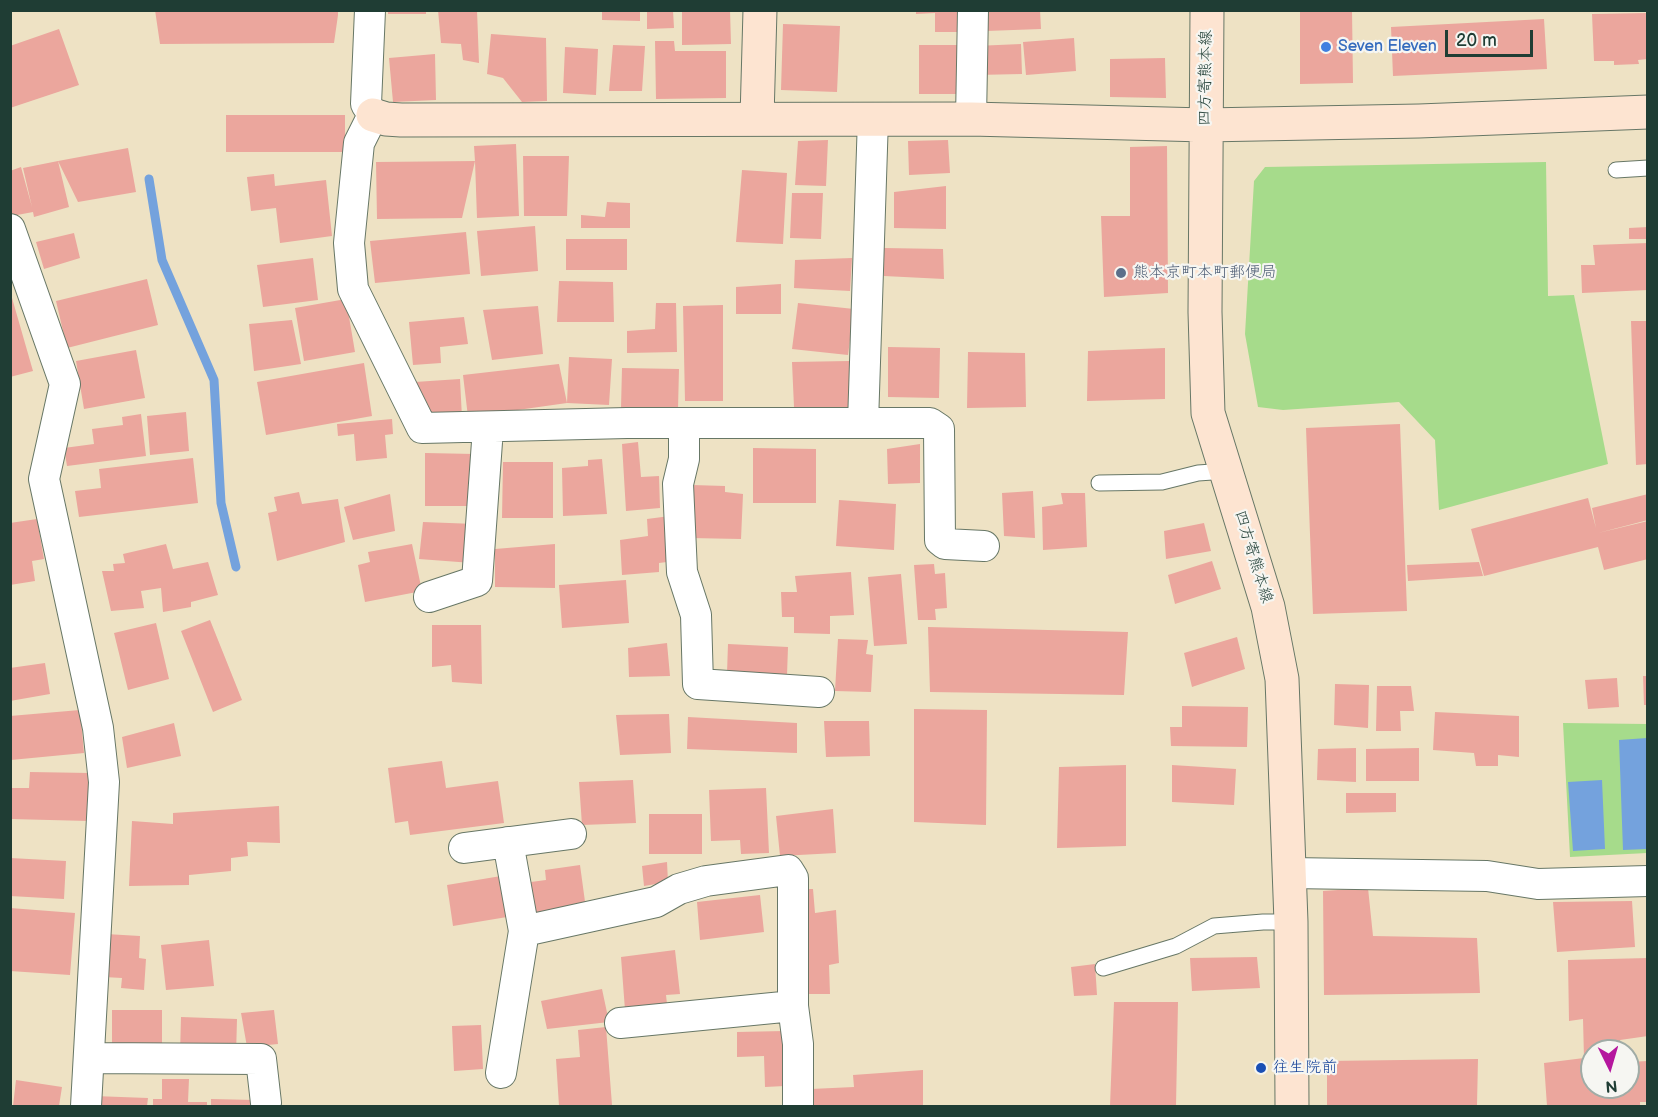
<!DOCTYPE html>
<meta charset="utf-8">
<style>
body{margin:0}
#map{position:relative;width:1658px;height:1117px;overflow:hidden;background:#eee2c4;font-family:"Balsamiq Sans",sans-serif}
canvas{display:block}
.frame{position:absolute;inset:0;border:12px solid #1f3d34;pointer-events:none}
.north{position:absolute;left:1580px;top:1039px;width:60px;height:60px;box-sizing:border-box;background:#f6f6f2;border:2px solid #a0aca6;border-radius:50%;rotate:175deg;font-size:16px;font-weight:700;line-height:24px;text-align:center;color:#1f3d34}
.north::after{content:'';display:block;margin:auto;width:21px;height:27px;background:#b5179e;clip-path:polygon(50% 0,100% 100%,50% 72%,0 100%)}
.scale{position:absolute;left:1445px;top:30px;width:88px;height:27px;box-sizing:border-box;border:3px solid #1f3d34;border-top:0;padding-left:8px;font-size:18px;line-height:21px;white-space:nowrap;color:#1f3d34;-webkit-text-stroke:4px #f6f6f2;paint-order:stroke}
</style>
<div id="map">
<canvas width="1658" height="1117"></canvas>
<div class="frame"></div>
<div class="north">N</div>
<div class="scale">20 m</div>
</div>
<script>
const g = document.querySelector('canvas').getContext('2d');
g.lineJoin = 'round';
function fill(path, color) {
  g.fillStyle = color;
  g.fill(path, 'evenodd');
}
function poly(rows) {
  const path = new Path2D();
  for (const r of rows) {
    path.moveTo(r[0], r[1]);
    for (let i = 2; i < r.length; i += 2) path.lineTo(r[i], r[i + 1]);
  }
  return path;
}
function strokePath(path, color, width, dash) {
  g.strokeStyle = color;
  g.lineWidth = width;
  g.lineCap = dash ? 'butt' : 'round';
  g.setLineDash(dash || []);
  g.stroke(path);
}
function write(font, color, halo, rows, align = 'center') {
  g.font = font + ' "Balsamiq Sans","Klee One",sans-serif';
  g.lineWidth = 4.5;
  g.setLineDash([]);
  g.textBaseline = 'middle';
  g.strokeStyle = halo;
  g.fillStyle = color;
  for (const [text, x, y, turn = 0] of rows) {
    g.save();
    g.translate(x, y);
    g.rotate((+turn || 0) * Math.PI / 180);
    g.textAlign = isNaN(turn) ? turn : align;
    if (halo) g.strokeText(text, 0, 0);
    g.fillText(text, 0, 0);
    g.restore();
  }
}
const green = poly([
 [1546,162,1548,296,1574,295,1608,464,1439,510,1435,440,1399,402,1283,410,1258,407,1245,334,1254,181,1265,167],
 [1563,723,1647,724,1647,853,1570,857]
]);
const water = poly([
 [1647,738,1647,849,1623,850,1619,740],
 [1602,780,1605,849,1573,851,1568,782]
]);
const stream = poly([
 [149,179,162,260,214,380,221,503,236,567]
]);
const building = poly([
 [155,10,338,10,338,15,334,43,160,44],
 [388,10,426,10,426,14,388,14],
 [438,10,477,10,479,63,463,60,461,44,441,43],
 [602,10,640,10,640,21,602,20],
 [647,10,673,10,674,28,647,29],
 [682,10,730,10,731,44,682,45],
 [916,10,968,10,969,32,935,32,935,13,916,14],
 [986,10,1040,10,1041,29,986,31],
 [1300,10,1352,10,1353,83,1300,84],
 [1648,13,1648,59,1638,60,1639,64,1614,65,1614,61,1594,61,1592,14],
 [1544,19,1547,69,1393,76,1391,27],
 [783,24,840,26,837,92,781,90],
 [59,29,79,85,10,108,10,46],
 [491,34,546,38,547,101,522,102,503,78,487,74],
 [1074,38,1076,71,1026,75,1023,42],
 [655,41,674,41,675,51,726,51,726,98,656,99],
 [1021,44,1022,74,976,75,975,46],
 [613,45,645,46,642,91,609,91],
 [919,45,964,45,964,94,919,94],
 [565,47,598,49,596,95,563,93],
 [435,54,436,100,393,102,389,58],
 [1165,58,1166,98,1110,97,1110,59],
 [226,115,345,115,345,152,226,152],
 [828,140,826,186,795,185,798,141],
 [948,140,950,173,909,175,908,141],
 [516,144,519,216,477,218,475,161,462,218,377,219,376,162,475,161,474,146],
 [1167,146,1168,293,1104,297,1101,216,1130,216,1130,147],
 [128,148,136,192,78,202,58,161],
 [523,156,569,156,567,216,524,216],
 [58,161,69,207,34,217,33,212,12,216,10,171,21,167,32,207,23,168],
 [742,170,787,173,783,244,736,242],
 [274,174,275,186,326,180,332,236,280,243,276,208,251,211,247,177],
 [946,186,946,229,894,228,894,192],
 [792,193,823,193,821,239,790,238],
 [607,202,630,203,630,228,581,228,581,215,605,217],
 [535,226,538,271,481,276,477,231],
 [1648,227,1648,239,1629,239,1629,228],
 [466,232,470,274,375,283,370,241],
 [74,233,80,258,44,269,36,242],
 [566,239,627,239,627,270,566,270],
 [1648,243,1648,290,1582,293,1581,265,1595,265,1593,245],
 [884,248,943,249,944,279,884,276],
 [313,258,318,300,263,307,257,265],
 [852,258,850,291,794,288,795,260],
 [147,279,158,325,67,348,56,301],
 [559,281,613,282,614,322,557,322],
 [781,284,781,314,736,314,736,287],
 [10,291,33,371,10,377],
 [346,299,355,352,304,361,295,308],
 [656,303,676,303,677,352,627,353,627,331,655,329],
 [798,303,854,309,848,355,792,349],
 [723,305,723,401,685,401,683,306],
 [538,306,543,354,492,360,483,310],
 [464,317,468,344,440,347,441,363,413,365,409,322],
 [292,320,301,364,254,371,249,324],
 [1631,321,1648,321,1648,464,1636,465],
 [888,347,940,348,939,398,888,397],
 [1165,348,1165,399,1087,401,1088,351],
 [136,350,145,398,84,409,76,361],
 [968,352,1025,353,1026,407,967,408],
 [569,357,612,359,609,405,567,403],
 [849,361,849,407,794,407,792,362],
 [364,363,372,416,266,435,257,382],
 [559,364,567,403,468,417,463,375],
 [622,368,679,369,678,409,621,408],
 [460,379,462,418,419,420,415,382],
 [186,412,189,451,150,455,147,416],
 [141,414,146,456,67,466,64,448,94,444,92,429,123,425,122,417],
 [392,419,393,434,385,435,387,458,356,461,354,434,338,436,337,424],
 [1400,424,1407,611,1313,614,1306,428],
 [638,442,641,477,659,476,660,508,626,511,622,444],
 [920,444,920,483,888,484,887,449],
 [753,448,816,449,816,503,753,503],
 [425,453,475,454,475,506,425,506],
 [193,458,198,503,79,517,75,491,101,488,99,469],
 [602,459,607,514,563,516,562,468,588,466,588,460],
 [503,462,553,462,553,518,502,518],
 [692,485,725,486,725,492,743,494,741,539,690,538],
 [1033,491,1035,538,1004,536,1002,493],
 [299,492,302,504,338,499,345,542,277,561,268,513,277,511,274,497],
 [1061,493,1085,493,1087,547,1043,550,1042,507,1063,504],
 [390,494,395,531,353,540,344,507],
 [1648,494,1648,520,1598,533,1648,521,1648,559,1604,570,1598,547,1484,576,1471,529,1588,498,1596,528,1592,508],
 [839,500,896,504,894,550,836,546],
 [670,516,675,561,659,563,659,572,622,575,620,540,648,536,647,519],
 [37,519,44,559,32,561,35,581,10,585,10,523],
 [423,522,475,524,472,563,419,559],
 [1204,523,1211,551,1166,559,1164,531],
 [166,544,173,569,208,562,218,595,191,602,191,607,163,612,161,588,141,591,144,608,111,611,102,571,114,571,113,564,125,563,123,554],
 [412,544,422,591,365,602,358,565,370,562,368,552],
 [555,544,555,588,495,587,495,549],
 [1212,561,1221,589,1175,604,1168,575],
 [1479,562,1483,576,1408,581,1407,565],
 [934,564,935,574,945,573,947,608,935,609,936,620,918,620,914,565],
 [851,572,854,615,830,616,830,634,794,633,794,617,782,617,781,592,797,592,795,576],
 [901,574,907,644,874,646,868,577],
 [626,580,629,623,562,628,559,585],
 [210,620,242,700,213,712,181,631],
 [156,623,169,679,128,690,114,633],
 [432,625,481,625,482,684,452,682,451,665,432,667],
 [928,627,1128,632,1124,695,930,692],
 [1237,637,1245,669,1192,687,1184,653],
 [838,639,868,640,866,654,873,655,871,692,835,691],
 [667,643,670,676,629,677,628,648],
 [728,644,788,647,787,675,727,673],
 [45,663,50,694,10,701,10,668],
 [1643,676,1648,676,1648,705,1644,705],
 [1617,678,1619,707,1588,709,1585,680],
 [1335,684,1369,685,1368,728,1334,725],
 [1377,686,1411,686,1414,711,1400,711,1401,731,1376,731],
 [1182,706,1248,707,1247,747,1171,746,1170,727,1182,727],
 [914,709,987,710,986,825,914,822],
 [80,710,84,753,11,760,10,716],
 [1435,712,1519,716,1519,757,1498,755,1498,766,1476,766,1474,753,1433,750],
 [669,714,671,753,620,755,616,715],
 [688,717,797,723,797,753,687,749],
 [824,721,869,721,870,756,826,757],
 [174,723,181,756,127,768,122,737],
 [1356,748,1356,782,1317,780,1318,749],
 [1419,748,1419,781,1366,781,1366,749],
 [442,761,446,788,498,781,504,823,410,835,408,821,395,823,388,768],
 [1126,765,1126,846,1057,848,1059,767],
 [1172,765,1236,769,1234,805,1172,802],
 [30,772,90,773,89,821,10,819,10,788,29,788],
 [633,780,636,823,582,825,579,782],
 [766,788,769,853,741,854,740,840,711,841,709,790],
 [1346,793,1396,793,1396,812,1346,813],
 [279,806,280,843,247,842,248,856,231,858,231,871,189,875,189,885,129,886,132,821,173,824,173,813],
 [833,809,836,853,780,856,776,816],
 [649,814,702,814,702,854,649,854],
 [10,858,66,861,64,899,10,896],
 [667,862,668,882,644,886,642,866],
 [580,865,586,909,535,916,531,882,546,880,545,870],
 [501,876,507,917,453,926,447,885],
 [1368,888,1373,936,1477,938,1480,993,1324,995,1323,891],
 [802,889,813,889,815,913,836,910,839,963,829,965,830,994,807,994],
 [760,895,764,932,700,940,697,902],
 [1632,901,1635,947,1557,952,1553,902],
 [10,908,75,913,70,975,10,971],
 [106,934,140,936,139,958,146,959,144,990,121,988,122,978,104,977],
 [209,940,214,986,166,990,161,945],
 [675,950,680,994,666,995,667,1004,625,1010,621,957],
 [1257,957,1260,988,1192,991,1190,958],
 [1648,958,1648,1036,1620,1040,1621,1051,1592,1051,1592,1087,1628,1087,1628,1062,1648,1061,1648,1102,1640,1102,1640,1106,1547,1106,1544,1063,1584,1058,1583,1019,1569,1021,1568,960],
 [1095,964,1097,995,1074,996,1071,967],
 [602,989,609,1022,547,1029,541,1001],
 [1114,1002,1178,1002,1176,1106,1110,1106],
 [112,1010,162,1010,162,1051,112,1051],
 [274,1010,278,1044,247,1047,241,1013],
 [181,1017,237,1019,236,1056,180,1054],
 [481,1025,483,1069,454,1071,452,1026],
 [606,1027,612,1105,559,1106,556,1059,580,1057,578,1030],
 [784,1031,785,1086,765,1087,764,1056,737,1057,737,1032],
 [1478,1059,1477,1105,1327,1106,1327,1061],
 [923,1070,923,1106,812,1106,811,1089,854,1087,853,1075],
 [162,1079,189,1079,188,1102,207,1102,207,1106,153,1106,153,1099,162,1099],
 [16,1080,62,1087,59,1106,13,1106],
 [94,1096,148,1098,147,1106,94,1106],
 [211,1099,255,1100,254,1106,211,1106]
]);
const lane = poly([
 [1616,170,1648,168],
 [1099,483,1162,482,1198,473,1227,471],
 [1103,968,1176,946,1214,926,1263,922,1291,922]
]);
const street = poly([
 [370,10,366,104,373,115,359,143,349,243,353,289,422,428,627,423,930,423,939,429,940,540,945,544,984,546],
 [971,119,973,10],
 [10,229,65,384,44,479,98,728,104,782,86,1106],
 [684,423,684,459,678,484,682,572,696,615,698,684,819,692],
 [863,423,873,118],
 [429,597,477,581,488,428],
 [464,848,571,834],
 [1290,873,1487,876,1538,884,1648,881],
 [524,931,656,902,679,889,706,881,788,870,793,878,793,1006,798,1044,798,1106],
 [620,1023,793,1006],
 [89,1058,261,1059,266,1103],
 [501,1073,524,931,508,842]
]);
const secondary = poly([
 [1207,10,1205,312,1208,413,1268,607,1282,679,1291,922,1292,1106],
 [373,115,386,119,401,120,971,119,1205,125,1419,121,1648,112],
 [757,118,760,10]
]);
const markers = [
 [1326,47,6,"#3f7fe0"],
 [1121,273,6,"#5c6f8a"],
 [1261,1068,6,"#1a4fb4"]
];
const shopNames = [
 ["Seven Eleven",1338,47]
];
const streetNames = [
 ["四方寄熊本線",1206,78,-89],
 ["四方寄熊本線",1253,557,73]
];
const serviceNames = [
 ["熊本京町本町郵便局",1133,273]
];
const transitNames = [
 ["往生院前",1273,1068]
];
fill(green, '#a6db8b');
fill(water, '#74a2dd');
strokePath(stream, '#74a2dd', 9);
fill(building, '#eba69d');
strokePath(lane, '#677766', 17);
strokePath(street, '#677766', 32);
strokePath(secondary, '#677766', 35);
strokePath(lane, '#fff', 15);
strokePath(street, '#fff', 30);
strokePath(secondary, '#fde4d1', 33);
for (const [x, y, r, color] of markers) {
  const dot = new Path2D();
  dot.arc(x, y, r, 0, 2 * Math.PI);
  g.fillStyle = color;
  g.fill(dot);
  strokePath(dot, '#f6f6f2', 2);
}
write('16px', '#366cbe', '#f6f6f2', shopNames, 'left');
write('16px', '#1f3d34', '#f6f6f2', streetNames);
write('16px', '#4e5e75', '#f6f6f2', serviceNames, 'left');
write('16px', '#164399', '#f6f6f2', transitNames, 'left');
</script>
